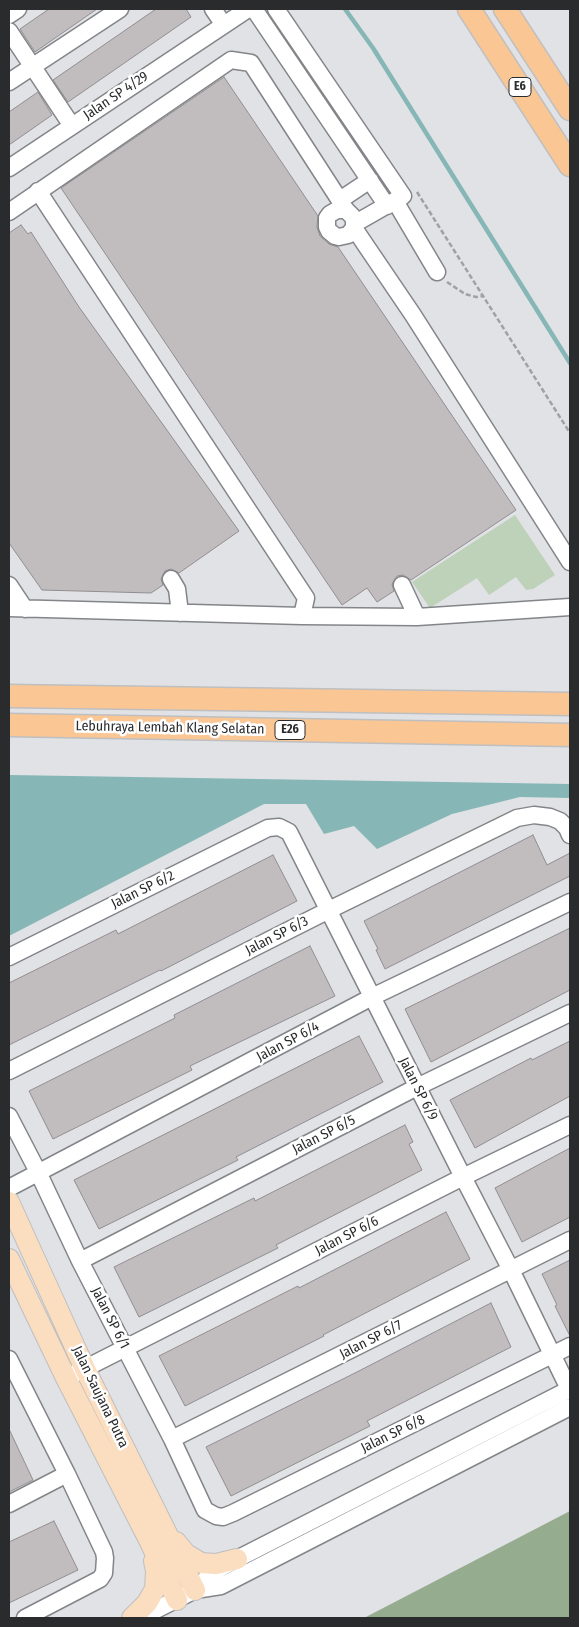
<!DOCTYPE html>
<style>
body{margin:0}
#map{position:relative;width:579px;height:1627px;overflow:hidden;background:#e0e2e6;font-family:"Fira Sans Condensed",sans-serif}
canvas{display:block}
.frame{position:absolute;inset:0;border:10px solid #2a2b2d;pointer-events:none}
</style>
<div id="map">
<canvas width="579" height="1627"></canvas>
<div class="frame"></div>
</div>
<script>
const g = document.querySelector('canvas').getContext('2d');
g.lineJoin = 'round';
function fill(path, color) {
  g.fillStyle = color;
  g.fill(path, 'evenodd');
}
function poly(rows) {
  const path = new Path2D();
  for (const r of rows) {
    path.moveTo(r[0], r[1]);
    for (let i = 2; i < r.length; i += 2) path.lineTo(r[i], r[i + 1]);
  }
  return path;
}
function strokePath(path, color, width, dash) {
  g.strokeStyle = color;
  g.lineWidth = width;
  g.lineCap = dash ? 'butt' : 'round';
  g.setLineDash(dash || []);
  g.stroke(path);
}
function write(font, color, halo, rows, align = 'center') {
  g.font = font + ' "Fira Sans Condensed",sans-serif';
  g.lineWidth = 5;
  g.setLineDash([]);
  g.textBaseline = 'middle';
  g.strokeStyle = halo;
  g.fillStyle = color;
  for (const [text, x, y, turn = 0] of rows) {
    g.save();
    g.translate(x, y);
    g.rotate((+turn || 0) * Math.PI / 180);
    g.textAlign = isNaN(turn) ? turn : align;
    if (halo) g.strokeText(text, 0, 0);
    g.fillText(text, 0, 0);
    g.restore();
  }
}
const green = poly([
 [515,515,555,575,533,589,526,590,516,577,489,595,477,578,430,608,412,582]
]);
const forest = poly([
 [570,1511,570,1618,364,1618]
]);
const water = poly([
 [9,775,570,784,570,798,520,797,452,814,377,849,354,826,324,834,306,804,264,804,9,936]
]);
const stream = poly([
 [345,9,373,48,570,363]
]);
const building = poly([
 [49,9,97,9,35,52,20,29,49,9],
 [156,9,186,9,191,17,68,102,53,80,156,9],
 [224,77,318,216,317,227,320,236,329,244,338,247,516,510,411,580,403,575,397,576,392,584,394,591,377,602,367,588,342,605,61,188,224,77],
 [38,92,52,115,9,145,9,112,38,92],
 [21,225,28,234,31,232,79,307,239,531,179,573,171,569,165,571,161,579,163,585,151,593,42,590,9,543,9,233,21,225],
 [533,835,547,865,570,853,570,876,385,969,376,950,378,949,364,921,533,835],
 [273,855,297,901,161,971,160,970,9,1045,9,983,116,930,118,934,273,855],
 [570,928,570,990,431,1062,405,1009,570,928],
 [310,946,335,996,190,1066,192,1070,53,1139,29,1091,175,1018,174,1015,310,946],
 [359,1036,383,1082,236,1157,238,1160,99,1229,74,1180,359,1036],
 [570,1041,570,1096,475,1148,450,1100,531,1058,532,1060,570,1041],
 [405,1125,413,1142,409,1144,422,1170,276,1245,278,1248,139,1317,114,1267,254,1198,255,1201,405,1125],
 [570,1148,570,1217,522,1242,495,1188,570,1148],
 [446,1212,470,1259,323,1335,324,1336,185,1406,159,1356,298,1286,299,1288,446,1212],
 [570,1260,570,1336,555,1306,557,1305,542,1274,570,1260],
 [491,1303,511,1347,367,1421,370,1426,231,1496,206,1447,355,1373,491,1303],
 [9,1429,33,1480,9,1492,9,1429],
 [54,1521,78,1570,9,1603,9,1542,54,1521]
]);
const path = poly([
 [417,192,570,433],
 [447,282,465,294,476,297,483,296]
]);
const minor = poly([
 [213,9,224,25],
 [254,9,387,206],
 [276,9,403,196,354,224],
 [9,15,18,9],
 [9,31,72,126],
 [9,82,120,9],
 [9,168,248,9],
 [38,191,306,598,302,616],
 [340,200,370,180],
 [395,201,437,272],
 [9,212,231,60,251,63,346,210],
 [354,228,348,235,339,237,335,236,329,231,327,227,327,218,330,214,337,210,346,210,352,216,354,220,354,228,413,315,570,562],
 [171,579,177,589,180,613],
 [9,585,25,609],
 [402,585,417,617],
 [9,608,302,616,417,617,570,607],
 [9,957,268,828,279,827,289,832,463,1177,511,1270,570,1391],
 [9,1071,329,910,517,818,534,815,550,817,560,821,567,828,570,835],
 [9,1116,38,1172,80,1261,172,1439,205,1510,216,1516,223,1517,233,1513,570,1346],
 [9,1188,372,997,570,902],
 [80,1261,417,1087,570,1013],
 [9,1359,67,1474,104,1552,105,1558,104,1573,100,1579,25,1618],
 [74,1374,463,1177,570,1125],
 [172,1439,570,1240],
 [9,1504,67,1474],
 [195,1590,221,1586,570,1407],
 [140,1618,195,1590,212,1573,237,1559,570,1389]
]);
const major = poly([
 [9,1202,85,1369,195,1590],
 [9,1259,66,1378,150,1542,177,1600],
 [176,1542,186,1554,201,1563,216,1564,237,1559],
 [132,1618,147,1603,155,1589,156,1571,154,1561]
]);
const highway = poly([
 [469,9,570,165],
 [505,9,570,109],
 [9,696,570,704],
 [9,725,570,735]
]);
const shields = [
 [520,87,22],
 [290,730,30]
];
const shieldNames = [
 ["E6",520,87],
 ["E26",290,730]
];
const streetNames = [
 ["Jalan SP 4/29",116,96,-34],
 ["Lebuhraya Lembah Klang Selatan",170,728,1],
 ["Jalan SP 6/2",143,890,-26],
 ["Jalan SP 6/3",277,936,-27],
 ["Jalan SP 6/4",288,1042,-28],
 ["Jalan SP 6/9",418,1089,63],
 ["Jalan SP 6/5",324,1135,-27],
 ["Jalan SP 6/6",347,1236,-27],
 ["Jalan SP 6/1",110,1318,63],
 ["Jalan SP 6/7",371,1340,-27],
 ["Jalan Saujana Putra",100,1397,64],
 ["Jalan SP 6/8",393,1434,-26]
];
fill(green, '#bed1b9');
fill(forest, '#95ac8f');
fill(water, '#87b6b6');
strokePath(stream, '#87b6b6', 4.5);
fill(building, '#c1bcbe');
strokePath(building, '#928d8f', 1);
strokePath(minor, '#838589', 19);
strokePath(major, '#bfbfc0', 22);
strokePath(highway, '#bfbfc0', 25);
strokePath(path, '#a0a1a5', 2.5, [5, 2.5]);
strokePath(minor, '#fff', 16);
strokePath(major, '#fbddbf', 20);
strokePath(highway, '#f9c694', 22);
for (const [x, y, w] of shields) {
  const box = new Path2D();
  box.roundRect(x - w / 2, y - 9.5, w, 19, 4);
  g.fillStyle = '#fff';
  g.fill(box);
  strokePath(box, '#2a2b2d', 1);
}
write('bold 12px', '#2a2b2d', null, shieldNames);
write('14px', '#2a2b2d', '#fff', streetNames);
</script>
